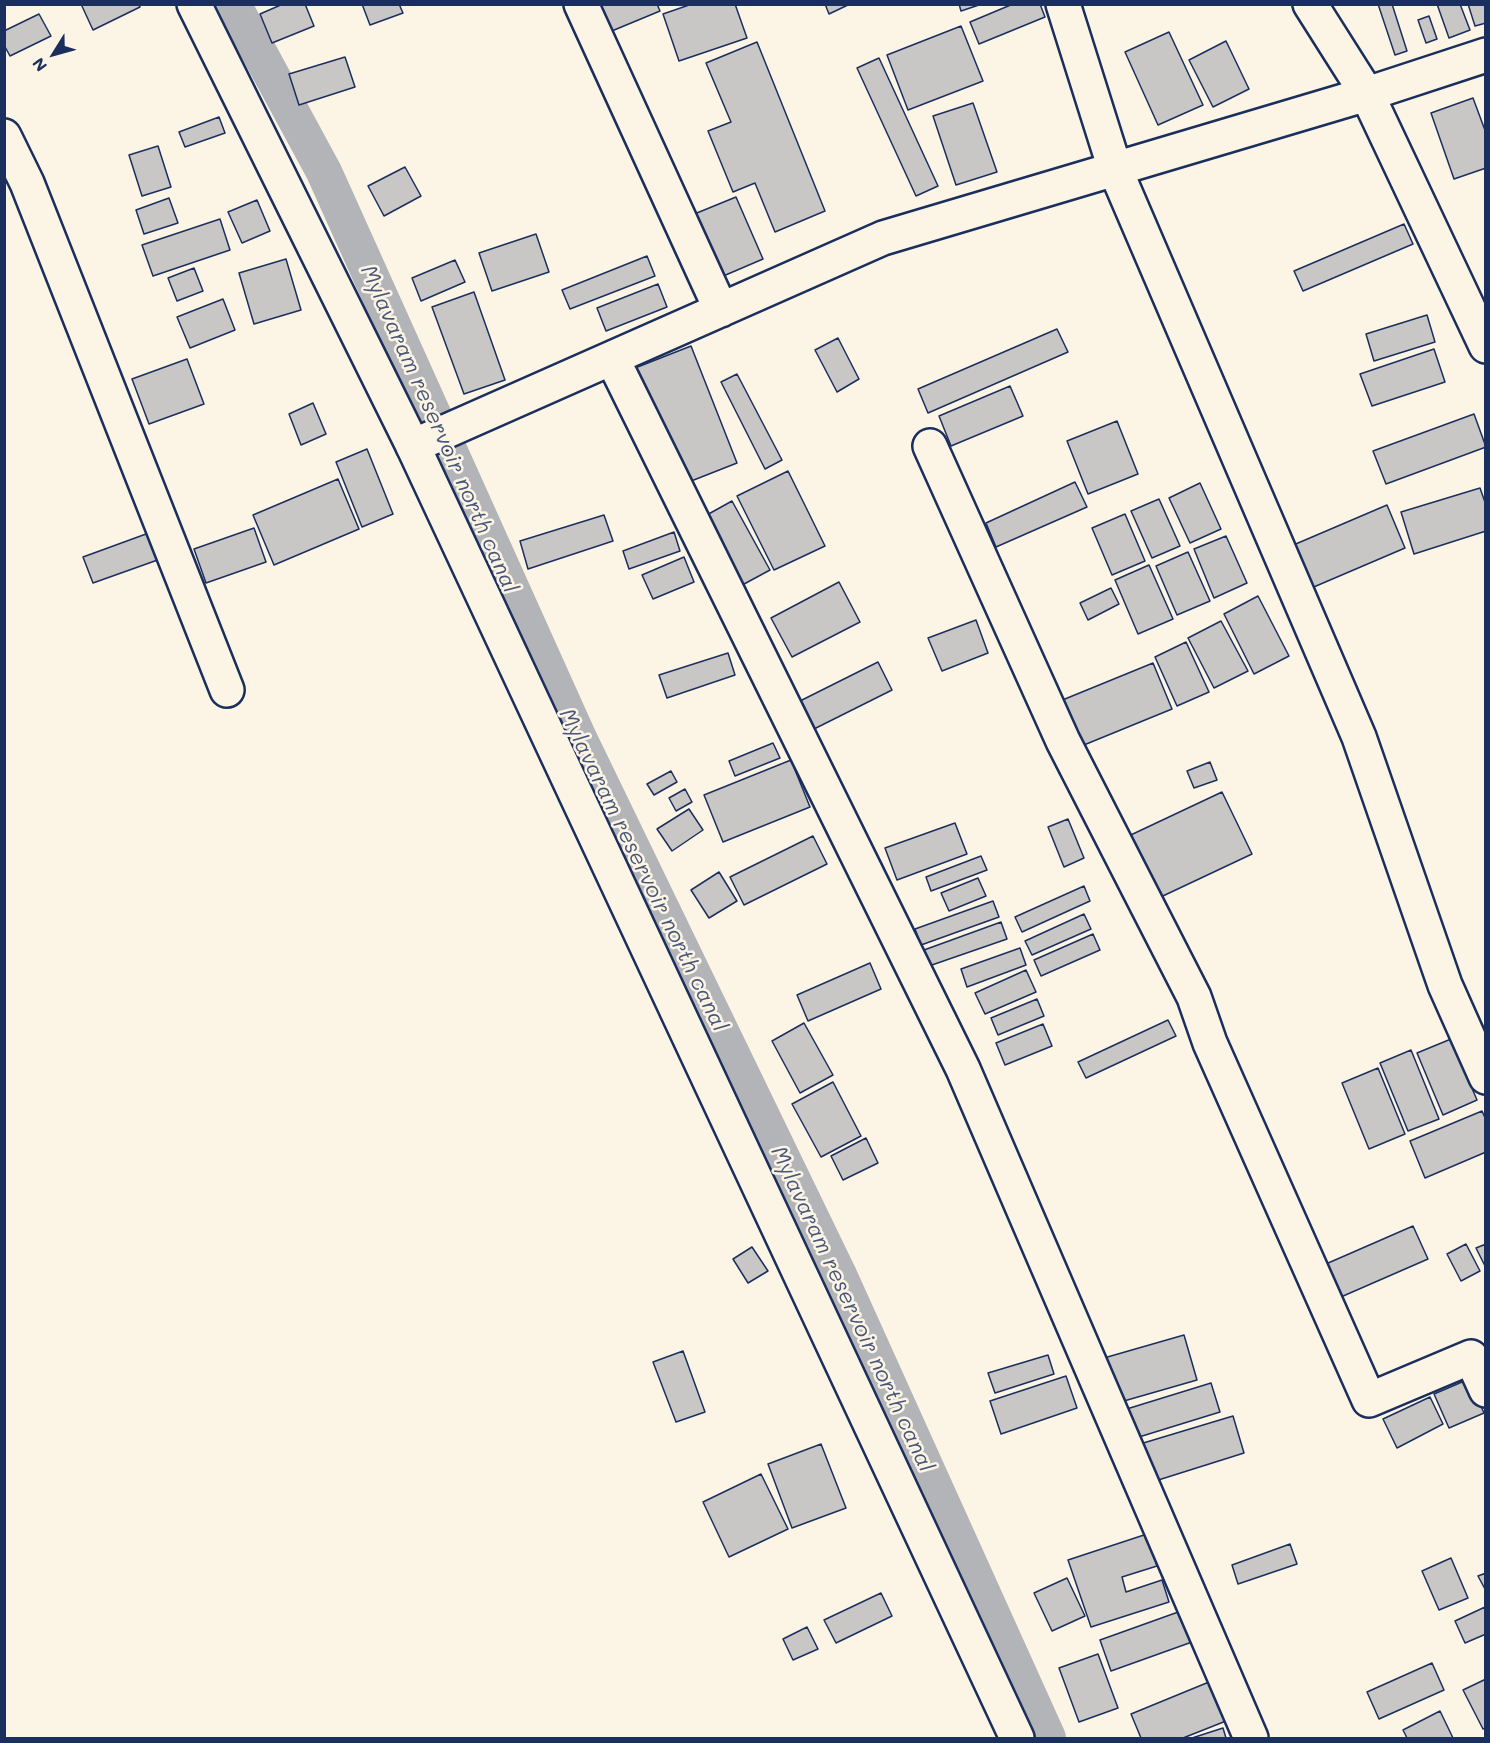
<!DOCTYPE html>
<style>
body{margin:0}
#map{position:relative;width:1490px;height:1743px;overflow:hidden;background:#fcf5e5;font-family:Mali,sans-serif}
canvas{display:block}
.frame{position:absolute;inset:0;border:6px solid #1b2f5e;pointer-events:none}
.north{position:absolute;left:24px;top:24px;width:60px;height:60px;-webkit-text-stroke:4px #fcf5e5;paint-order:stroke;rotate:233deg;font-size:16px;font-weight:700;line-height:24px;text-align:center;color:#1b2f5e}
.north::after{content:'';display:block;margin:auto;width:21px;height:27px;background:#1b2f5e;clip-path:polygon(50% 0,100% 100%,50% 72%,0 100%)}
</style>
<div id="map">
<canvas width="1490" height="1743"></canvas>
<div class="frame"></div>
<div class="north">N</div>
</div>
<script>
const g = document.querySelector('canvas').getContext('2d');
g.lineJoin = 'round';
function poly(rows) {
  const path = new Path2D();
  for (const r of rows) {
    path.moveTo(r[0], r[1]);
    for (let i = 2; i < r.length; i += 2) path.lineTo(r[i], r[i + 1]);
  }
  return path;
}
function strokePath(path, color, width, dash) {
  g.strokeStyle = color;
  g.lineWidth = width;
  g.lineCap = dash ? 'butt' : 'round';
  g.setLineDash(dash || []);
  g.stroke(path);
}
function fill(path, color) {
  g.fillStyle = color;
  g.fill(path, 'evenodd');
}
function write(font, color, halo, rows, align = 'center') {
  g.font = font + ' Mali,sans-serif';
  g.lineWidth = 5;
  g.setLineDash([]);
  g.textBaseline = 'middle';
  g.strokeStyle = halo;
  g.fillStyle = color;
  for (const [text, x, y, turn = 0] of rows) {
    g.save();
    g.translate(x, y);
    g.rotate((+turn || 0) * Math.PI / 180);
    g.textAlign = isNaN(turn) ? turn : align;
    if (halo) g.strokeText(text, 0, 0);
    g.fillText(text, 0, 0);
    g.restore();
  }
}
const canal = poly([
 [233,4,324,172,577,734,838,1273,1048,1738]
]);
const building = poly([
 [81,4,138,4,140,7,93,30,81,4],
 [283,4,305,4,314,26,272,43,260,14,283,4],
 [362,4,399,4,403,13,370,25,362,4],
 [595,4,657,4,660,11,607,33,595,4],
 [692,4,735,4,747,38,679,61,663,14,692,4],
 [825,4,850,4,829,14,825,4],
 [959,4,982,4,961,11,959,4],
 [1013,4,1040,4,1045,17,979,44,970,22,1013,4],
 [1378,4,1392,4,1407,51,1395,55,1378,4],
 [1437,4,1460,4,1470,30,1449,38,1437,4],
 [1468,4,1486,4,1486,23,1475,26,1468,4],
 [39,14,51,36,10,56,4,45,4,31,39,14],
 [1429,16,1437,39,1426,43,1418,20,1429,16],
 [961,26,983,81,908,110,887,55,961,26],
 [1169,32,1203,105,1158,125,1125,52,1169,32],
 [1226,41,1249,89,1213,107,1189,60,1226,41],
 [757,42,825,211,775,232,755,183,733,192,708,131,731,122,706,63,757,42],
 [345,57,355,87,299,105,289,74,345,57],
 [879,58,938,186,916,196,857,68,879,58],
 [1473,98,1486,133,1486,168,1454,179,1431,113,1473,98],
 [973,103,997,172,956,185,933,116,973,103],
 [219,117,225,133,185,147,179,132,219,117],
 [158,146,171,187,142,196,129,155,158,146],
 [405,167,421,196,384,216,368,186,405,167],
 [736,197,763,259,714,280,687,217,736,197],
 [169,198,178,223,144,234,136,210,169,198],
 [257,200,270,231,242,243,228,212,257,200],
 [220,219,230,250,153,276,142,245,220,219],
 [1404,224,1413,244,1303,291,1294,271,1404,224],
 [536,234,549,272,492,291,479,253,536,234],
 [647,256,655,276,570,309,562,290,647,256],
 [286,259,301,310,254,324,239,273,286,259],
 [455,260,465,282,421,301,412,278,455,260],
 [194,268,203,291,177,301,168,278,194,268],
 [658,284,667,307,606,331,597,308,658,284],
 [474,292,505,380,464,394,432,307,474,292],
 [223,299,235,330,190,348,177,317,223,299],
 [1427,315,1435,342,1374,361,1366,334,1427,315],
 [1057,329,1068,352,928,413,918,389,1057,329],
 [838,338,859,379,837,392,815,350,838,338],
 [691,346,737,463,676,487,630,370,691,346],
 [1434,349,1445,382,1372,406,1360,374,1434,349],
 [187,359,204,404,149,424,132,379,187,359],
 [737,374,782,460,765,469,721,382,737,374],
 [1010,386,1023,416,951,446,939,416,1010,386],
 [313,403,326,434,301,445,289,414,313,403],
 [1474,414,1486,447,1386,484,1373,451,1474,414],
 [1117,421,1138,474,1088,494,1067,441,1117,421],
 [367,449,393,514,362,527,336,462,367,449],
 [788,471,825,546,774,570,737,496,788,471],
 [338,479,359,529,274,565,253,515,338,479],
 [1075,482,1087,507,996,547,986,523,1075,482],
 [1200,483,1221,529,1190,543,1169,498,1200,483],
 [1480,488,1486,505,1486,531,1414,554,1401,512,1480,488],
 [1159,499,1180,546,1152,558,1131,511,1159,499],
 [732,501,770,570,733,590,696,521,732,501],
 [1387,505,1405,548,1295,595,1277,552,1387,505],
 [1125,514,1145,561,1112,575,1092,528,1125,514],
 [604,515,613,541,528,569,520,541,604,515],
 [254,528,266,562,206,583,194,549,254,528],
 [157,530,166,557,93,583,83,557,157,530],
 [674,532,680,551,629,569,623,551,674,532],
 [1226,536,1247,583,1214,598,1194,549,1226,536],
 [1188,552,1210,601,1177,615,1156,566,1188,552],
 [684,557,694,582,653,599,642,575,684,557],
 [1149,565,1173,619,1138,634,1115,580,1149,565],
 [839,582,860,622,792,657,771,618,839,582],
 [1111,588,1119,604,1088,620,1080,603,1111,588],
 [1258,596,1289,656,1254,674,1224,614,1258,596],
 [976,620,988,653,942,671,928,638,976,620],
 [1221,621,1248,671,1214,688,1188,638,1221,621],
 [1186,642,1209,692,1177,706,1155,657,1186,642],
 [728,653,735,675,667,698,659,675,728,653],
 [878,662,892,690,806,733,792,705,878,662],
 [1153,663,1172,709,1079,747,1060,701,1153,663],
 [773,743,780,758,735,776,729,761,773,743],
 [791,760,810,807,723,842,704,795,791,760],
 [1210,762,1217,780,1194,788,1187,771,1210,762],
 [671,771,677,782,654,795,647,784,671,771],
 [685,789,692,802,676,811,669,798,685,789],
 [1222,792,1252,854,1148,903,1118,841,1222,792],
 [689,809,703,830,672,851,657,829,689,809],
 [1068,819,1084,858,1064,867,1048,827,1068,819],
 [955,823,967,854,897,880,885,848,955,823],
 [813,836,827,864,744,905,730,877,813,836],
 [981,856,987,870,931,891,926,877,981,856],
 [719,872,737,901,709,918,691,890,719,872],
 [978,878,986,896,949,911,941,893,978,878],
 [1084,886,1090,901,1022,932,1015,917,1084,886],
 [993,901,999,917,921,945,915,929,993,901],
 [1084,914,1091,929,1032,955,1025,941,1084,914],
 [1001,922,1007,939,929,966,924,950,1001,922],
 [1093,934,1100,950,1041,976,1034,960,1093,934],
 [1020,948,1026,965,967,987,961,969,1020,948],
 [870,963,881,989,808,1021,797,995,870,963],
 [1026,970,1036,992,985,1014,975,993,1026,970],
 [1037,999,1044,1016,998,1035,991,1018,1037,999],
 [1168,1020,1176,1036,1086,1078,1078,1062,1168,1020],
 [804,1023,833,1075,800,1093,772,1041,804,1023],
 [1043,1024,1052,1046,1005,1065,996,1043,1043,1024],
 [1451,1039,1477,1100,1443,1115,1417,1053,1451,1039],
 [1411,1050,1439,1119,1408,1131,1380,1063,1411,1050],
 [1378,1068,1405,1134,1369,1149,1342,1083,1378,1068],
 [833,1082,861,1136,821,1157,792,1104,833,1082],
 [1482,1111,1486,1120,1486,1152,1425,1178,1410,1141,1482,1111],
 [866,1138,878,1163,843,1180,831,1156,866,1138],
 [1413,1226,1428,1259,1334,1300,1319,1267,1413,1226],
 [1466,1244,1480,1271,1461,1281,1447,1254,1466,1244],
 [1486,1244,1486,1268,1476,1248,1486,1244],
 [752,1247,768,1271,748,1283,733,1259,752,1247],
 [1184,1335,1197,1380,1110,1405,1097,1360,1184,1335],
 [683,1351,705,1412,676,1422,653,1362,683,1351],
 [1048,1355,1054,1374,995,1393,988,1373,1048,1355],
 [1066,1376,1077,1408,1001,1434,990,1401,1066,1376],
 [1469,1379,1484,1413,1449,1428,1434,1394,1469,1379],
 [1211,1383,1220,1412,1126,1441,1117,1412,1211,1383],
 [1430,1397,1443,1424,1397,1448,1383,1419,1430,1397],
 [1233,1416,1244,1453,1152,1482,1140,1444,1233,1416],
 [821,1444,846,1508,792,1528,768,1464,821,1444],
 [761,1474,788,1529,729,1557,703,1502,761,1474],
 [1147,1534,1157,1566,1122,1577,1126,1592,1162,1580,1169,1602,1091,1627,1068,1560,1147,1534],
 [1290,1544,1297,1564,1238,1584,1232,1565,1290,1544],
 [1451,1558,1468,1598,1439,1610,1422,1571,1451,1558],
 [1486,1573,1486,1591,1478,1576,1486,1573],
 [1067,1578,1085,1616,1052,1631,1034,1593,1067,1578],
 [881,1593,892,1616,836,1643,824,1620,881,1593],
 [1485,1607,1486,1634,1465,1643,1455,1621,1485,1607],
 [1181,1611,1192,1642,1111,1671,1100,1640,1181,1611],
 [807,1627,818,1649,793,1660,783,1639,807,1627],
 [1098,1654,1118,1708,1079,1722,1059,1668,1098,1654],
 [1432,1663,1444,1690,1379,1719,1367,1692,1432,1663],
 [1486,1679,1486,1728,1483,1729,1463,1690,1486,1679],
 [1209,1682,1226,1721,1183,1738,1141,1738,1131,1714,1209,1682],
 [1440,1711,1453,1738,1407,1738,1403,1730,1440,1711],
 [1223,1728,1226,1738,1192,1738,1223,1728]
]);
const street = poly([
 [581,4,721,310],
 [1063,4,1115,169,1359,737,1445,985,1486,1077],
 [1310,4,1367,94,1486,346],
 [4,136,27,183,227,690],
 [612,358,963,1069,1251,1738],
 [413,446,883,238,1367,94,1486,55],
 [930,446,1063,741,1194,997,1210,1043,1369,1400,1471,1357,1486,1390]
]);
const secondary = poly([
 [194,4,413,446,1017,1738]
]);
const waterNames = [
 ["Mylavaram reservoir north canal",439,429,66],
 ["Mylavaram reservoir north canal",643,870,64],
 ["Mylavaram reservoir north canal",852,1309,65]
];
strokePath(canal, '#b2b4b8', 36);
fill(building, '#c8c7c6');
strokePath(building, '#1b2f5e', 1.5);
strokePath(street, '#1b2f5e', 38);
strokePath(secondary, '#1b2f5e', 38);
strokePath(street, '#fcf5e5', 33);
strokePath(secondary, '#fcf5e5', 33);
write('italic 22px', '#485779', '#fcf5e5', waterNames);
</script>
